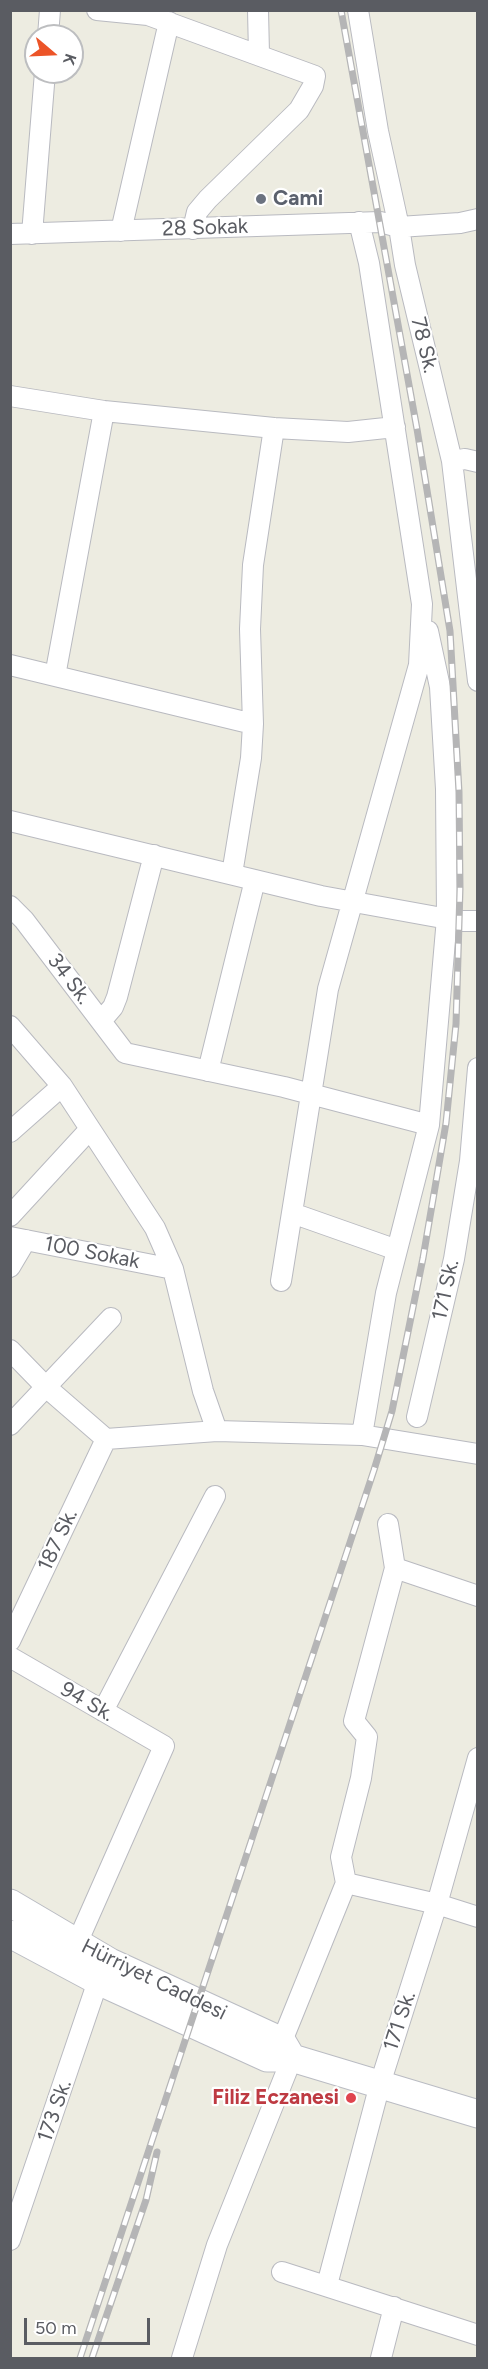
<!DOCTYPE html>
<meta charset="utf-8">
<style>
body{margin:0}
#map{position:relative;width:488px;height:2369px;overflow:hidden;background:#edece1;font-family:Figtree,sans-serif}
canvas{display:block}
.frame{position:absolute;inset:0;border:12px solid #5a5c62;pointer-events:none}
.north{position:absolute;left:24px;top:24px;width:60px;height:60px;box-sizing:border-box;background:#fff;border:2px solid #bdbec0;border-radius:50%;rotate:109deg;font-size:16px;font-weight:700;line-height:24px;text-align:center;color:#5a5c62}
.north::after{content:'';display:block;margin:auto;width:21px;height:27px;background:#ec5428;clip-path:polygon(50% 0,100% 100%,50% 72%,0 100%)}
.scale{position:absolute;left:24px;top:2318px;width:126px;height:27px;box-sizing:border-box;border:3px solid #5a5c62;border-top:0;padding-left:8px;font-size:18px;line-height:21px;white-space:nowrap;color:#5a5c62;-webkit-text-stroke:4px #fff;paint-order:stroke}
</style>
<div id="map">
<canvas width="488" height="2369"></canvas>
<div class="frame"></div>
<div class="north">K</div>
<div class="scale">50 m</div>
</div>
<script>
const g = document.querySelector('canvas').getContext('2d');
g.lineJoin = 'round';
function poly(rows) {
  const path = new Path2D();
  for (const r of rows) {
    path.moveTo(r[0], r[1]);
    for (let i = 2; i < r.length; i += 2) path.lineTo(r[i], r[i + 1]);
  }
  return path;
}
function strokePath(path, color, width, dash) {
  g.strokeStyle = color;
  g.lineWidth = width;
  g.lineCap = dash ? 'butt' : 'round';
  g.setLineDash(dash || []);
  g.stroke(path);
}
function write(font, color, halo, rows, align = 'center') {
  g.font = font + ' Figtree,sans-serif';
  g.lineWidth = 4.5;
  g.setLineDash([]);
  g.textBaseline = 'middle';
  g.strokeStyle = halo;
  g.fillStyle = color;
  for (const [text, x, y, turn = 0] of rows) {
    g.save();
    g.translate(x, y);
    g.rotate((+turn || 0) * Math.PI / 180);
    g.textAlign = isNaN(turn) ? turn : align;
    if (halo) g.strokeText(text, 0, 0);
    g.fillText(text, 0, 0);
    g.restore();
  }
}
const minor = poly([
 [97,10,148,15,315,76,313,86,299,110,208,199,197,212,193,229],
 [258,10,259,54],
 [358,10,378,131,399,227,405,265,452,461,478,681],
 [48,36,50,10],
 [121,231,169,22],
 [10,234,380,222,399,227,460,223,478,219],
 [32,234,45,72],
 [10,396,104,411,274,428,348,432,395,427],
 [452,461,465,459,478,462],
 [10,665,253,724],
 [55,676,104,411],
 [10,821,321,896,459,921,478,921],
 [232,874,251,758,253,724,250,629,253,565,274,428],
 [10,906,24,920,125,1053,284,1087,429,1125],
 [101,1021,113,1007,117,997,154,855],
 [10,1026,62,1086,155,1228,173,1269,203,1391,217,1431],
 [208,1071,255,880],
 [10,1132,62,1086],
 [292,1213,397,1250],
 [10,1216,90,1129],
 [10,1237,173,1269],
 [10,1267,26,1240],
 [281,1281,328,989,419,665,422,604,369,263,359,222],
 [10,1350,46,1387,106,1439],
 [417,1417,454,1259,470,1161,478,1068],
 [10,1425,111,1318],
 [362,1435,386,1293,429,1125,447,918,446,789,440,687,428,631],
 [106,1439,217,1431,362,1435,478,1454],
 [395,1568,478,1596],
 [10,1641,106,1439],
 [10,1657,164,1746,77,1943],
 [103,1711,215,1496],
 [346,1883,437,1904,478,1917],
 [282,2041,346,1883,341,1857,361,1778,367,1737,354,1721,395,1568,388,1524],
 [10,2240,98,1981],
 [282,2272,478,2335],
 [327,2285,380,2084,437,1904,478,1758],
 [182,2358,217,2245,292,2058],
 [381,2358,394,2307]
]);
const secondary = poly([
 [10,1903,110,1962,282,2041,292,2058],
 [10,1934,98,1981,267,2058,292,2058,478,2114]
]);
const rail = poly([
 [80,2358,374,1470,392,1411,423,1258,446,1123,456,1024,460,889,459,792,450,631,417,429,341,10],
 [92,2358,146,2200,157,2152]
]);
const markers = [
 [261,199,6,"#6b7280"],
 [351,2098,6,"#e0444e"]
];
const worshipNames = [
 ["Cami",273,199]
];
const streetNames = [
 ["28 Sokak",205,228,-2],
 ["78 Sk.",424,345,76],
 ["34 Sk.",69,979,53],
 ["100 Sokak",92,1253,11],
 ["171 Sk.",446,1290,-78],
 ["187 Sk.",58,1540,-65],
 ["94 Sk.",87,1702,30],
 ["Hürriyet Caddesi",154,1980,26],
 ["171 Sk.",400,2021,-72],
 ["173 Sk.",55,2111,-71]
];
const healthNames = [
 ["Filiz Eczanesi",339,2098]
];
strokePath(minor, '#b9bac0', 22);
strokePath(secondary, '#babcc3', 29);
strokePath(minor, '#fff', 20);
strokePath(secondary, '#fff', 27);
strokePath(rail, '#b5b5b6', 7);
strokePath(rail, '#fff', 4.5, [14]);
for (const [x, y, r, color] of markers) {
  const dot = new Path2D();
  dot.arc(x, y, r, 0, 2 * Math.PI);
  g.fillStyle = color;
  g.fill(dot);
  strokePath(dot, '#fff', 2);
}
write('bold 21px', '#5b616d', '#fff', worshipNames, 'left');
write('21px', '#5a5c62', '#fff', streetNames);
write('bold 21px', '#be3a42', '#fff', healthNames, 'right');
</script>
